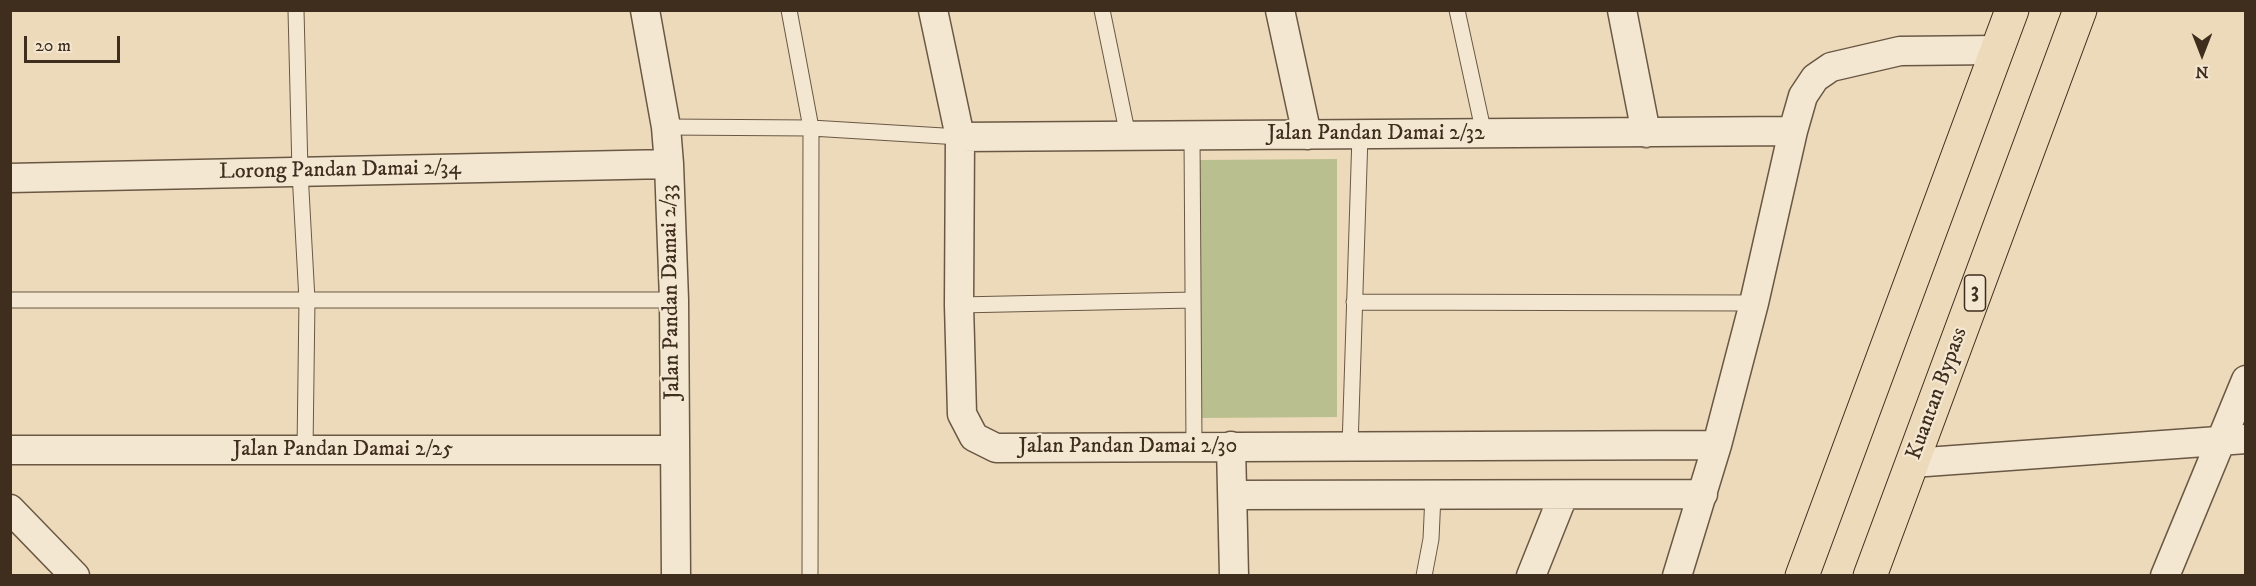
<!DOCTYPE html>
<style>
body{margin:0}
#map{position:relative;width:2256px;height:586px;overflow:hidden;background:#eddaba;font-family:"IM FELL DW Pica",serif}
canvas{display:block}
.frame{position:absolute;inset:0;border:12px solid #3f2d1e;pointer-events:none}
.north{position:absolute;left:2172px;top:24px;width:60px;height:60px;-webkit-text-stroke:4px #f3e7d2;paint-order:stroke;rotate:180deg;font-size:16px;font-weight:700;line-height:24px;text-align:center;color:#3f2d1e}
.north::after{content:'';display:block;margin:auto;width:21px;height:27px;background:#3f2d1e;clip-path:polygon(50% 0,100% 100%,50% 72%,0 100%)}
.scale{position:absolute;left:24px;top:36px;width:96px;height:27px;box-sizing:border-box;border:3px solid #3f2d1e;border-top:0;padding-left:8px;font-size:18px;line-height:21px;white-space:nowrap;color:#3f2d1e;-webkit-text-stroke:4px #f3e7d2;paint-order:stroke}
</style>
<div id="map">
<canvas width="2256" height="586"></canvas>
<div class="frame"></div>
<div class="north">N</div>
<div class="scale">20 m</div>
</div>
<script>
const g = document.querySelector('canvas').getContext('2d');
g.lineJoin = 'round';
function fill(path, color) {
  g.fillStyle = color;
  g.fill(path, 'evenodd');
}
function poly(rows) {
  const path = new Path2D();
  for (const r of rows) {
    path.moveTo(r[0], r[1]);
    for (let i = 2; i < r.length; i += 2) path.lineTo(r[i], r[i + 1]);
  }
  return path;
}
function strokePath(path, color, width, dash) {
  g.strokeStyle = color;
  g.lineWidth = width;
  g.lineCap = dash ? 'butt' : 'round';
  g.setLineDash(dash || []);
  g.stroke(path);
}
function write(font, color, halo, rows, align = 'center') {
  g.font = font + ' "IM FELL DW Pica",serif';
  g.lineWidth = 4.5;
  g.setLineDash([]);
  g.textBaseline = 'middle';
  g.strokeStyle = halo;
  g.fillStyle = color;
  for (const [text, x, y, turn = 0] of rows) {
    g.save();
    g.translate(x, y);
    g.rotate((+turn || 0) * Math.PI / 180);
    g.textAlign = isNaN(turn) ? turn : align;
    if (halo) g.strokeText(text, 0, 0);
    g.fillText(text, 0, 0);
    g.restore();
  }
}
const green = poly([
 [1337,159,1337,417,1200,418,1199,160]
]);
const service = poly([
 [296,10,300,172,307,300,305,450],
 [789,10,811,128,810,576],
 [1102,10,1128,136],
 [1457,10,1484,134],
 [666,127,811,128,960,137],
 [1192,136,1194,446],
 [10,300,674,300],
 [1354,302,1754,303],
 [959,305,1193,300],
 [1350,447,1360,135],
 [1424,576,1431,539,1433,495]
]);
const minor = poly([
 [645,10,666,127,669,164,674,300,676,576],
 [933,10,960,137,959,305,962,414,974,437,996,448,1717,445],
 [1280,10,1307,135],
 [1622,10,1646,133],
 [960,137,1793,131],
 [10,178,669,164],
 [1231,446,1234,576],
 [10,450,675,450],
 [1912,463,2246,439],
 [1233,495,1703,494],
 [10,509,75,576],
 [1531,576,1563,496],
 [1677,576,1717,445,1754,303,1793,131,1803,96,1815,78,1831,67,1900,51,1997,50],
 [2165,576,2246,380]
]);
const trunk = poly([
 [1802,576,2012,10],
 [1870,576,2080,10]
]);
const shields = [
 [1975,293,21]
];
const shieldNames = [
 ["3",1975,293]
];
const streetNames = [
 ["Jalan Pandan Damai 2/32",1376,134],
 ["Lorong Pandan Damai 2/34",340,171,-1],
 ["Jalan Pandan Damai 2/33",672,292,-91],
 ["Kuantan Bypass",1938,394,-70],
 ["Jalan Pandan Damai 2/30",1128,447],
 ["Jalan Pandan Damai 2/25",343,450]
];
fill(green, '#babf8f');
strokePath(service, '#6a5845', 17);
strokePath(minor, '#6a5845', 31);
strokePath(trunk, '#3f2d1e', 35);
strokePath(service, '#f3e7d2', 15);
strokePath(minor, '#f3e7d2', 28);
strokePath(trunk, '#eddaba', 33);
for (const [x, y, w] of shields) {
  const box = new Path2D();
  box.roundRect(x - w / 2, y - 18, w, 36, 4.5);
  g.fillStyle = '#f3e7d2';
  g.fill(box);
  strokePath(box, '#3f2d1e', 1.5);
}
write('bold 21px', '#3f2d1e', null, shieldNames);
write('22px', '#3f2d1e', '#f3e7d2', streetNames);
</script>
